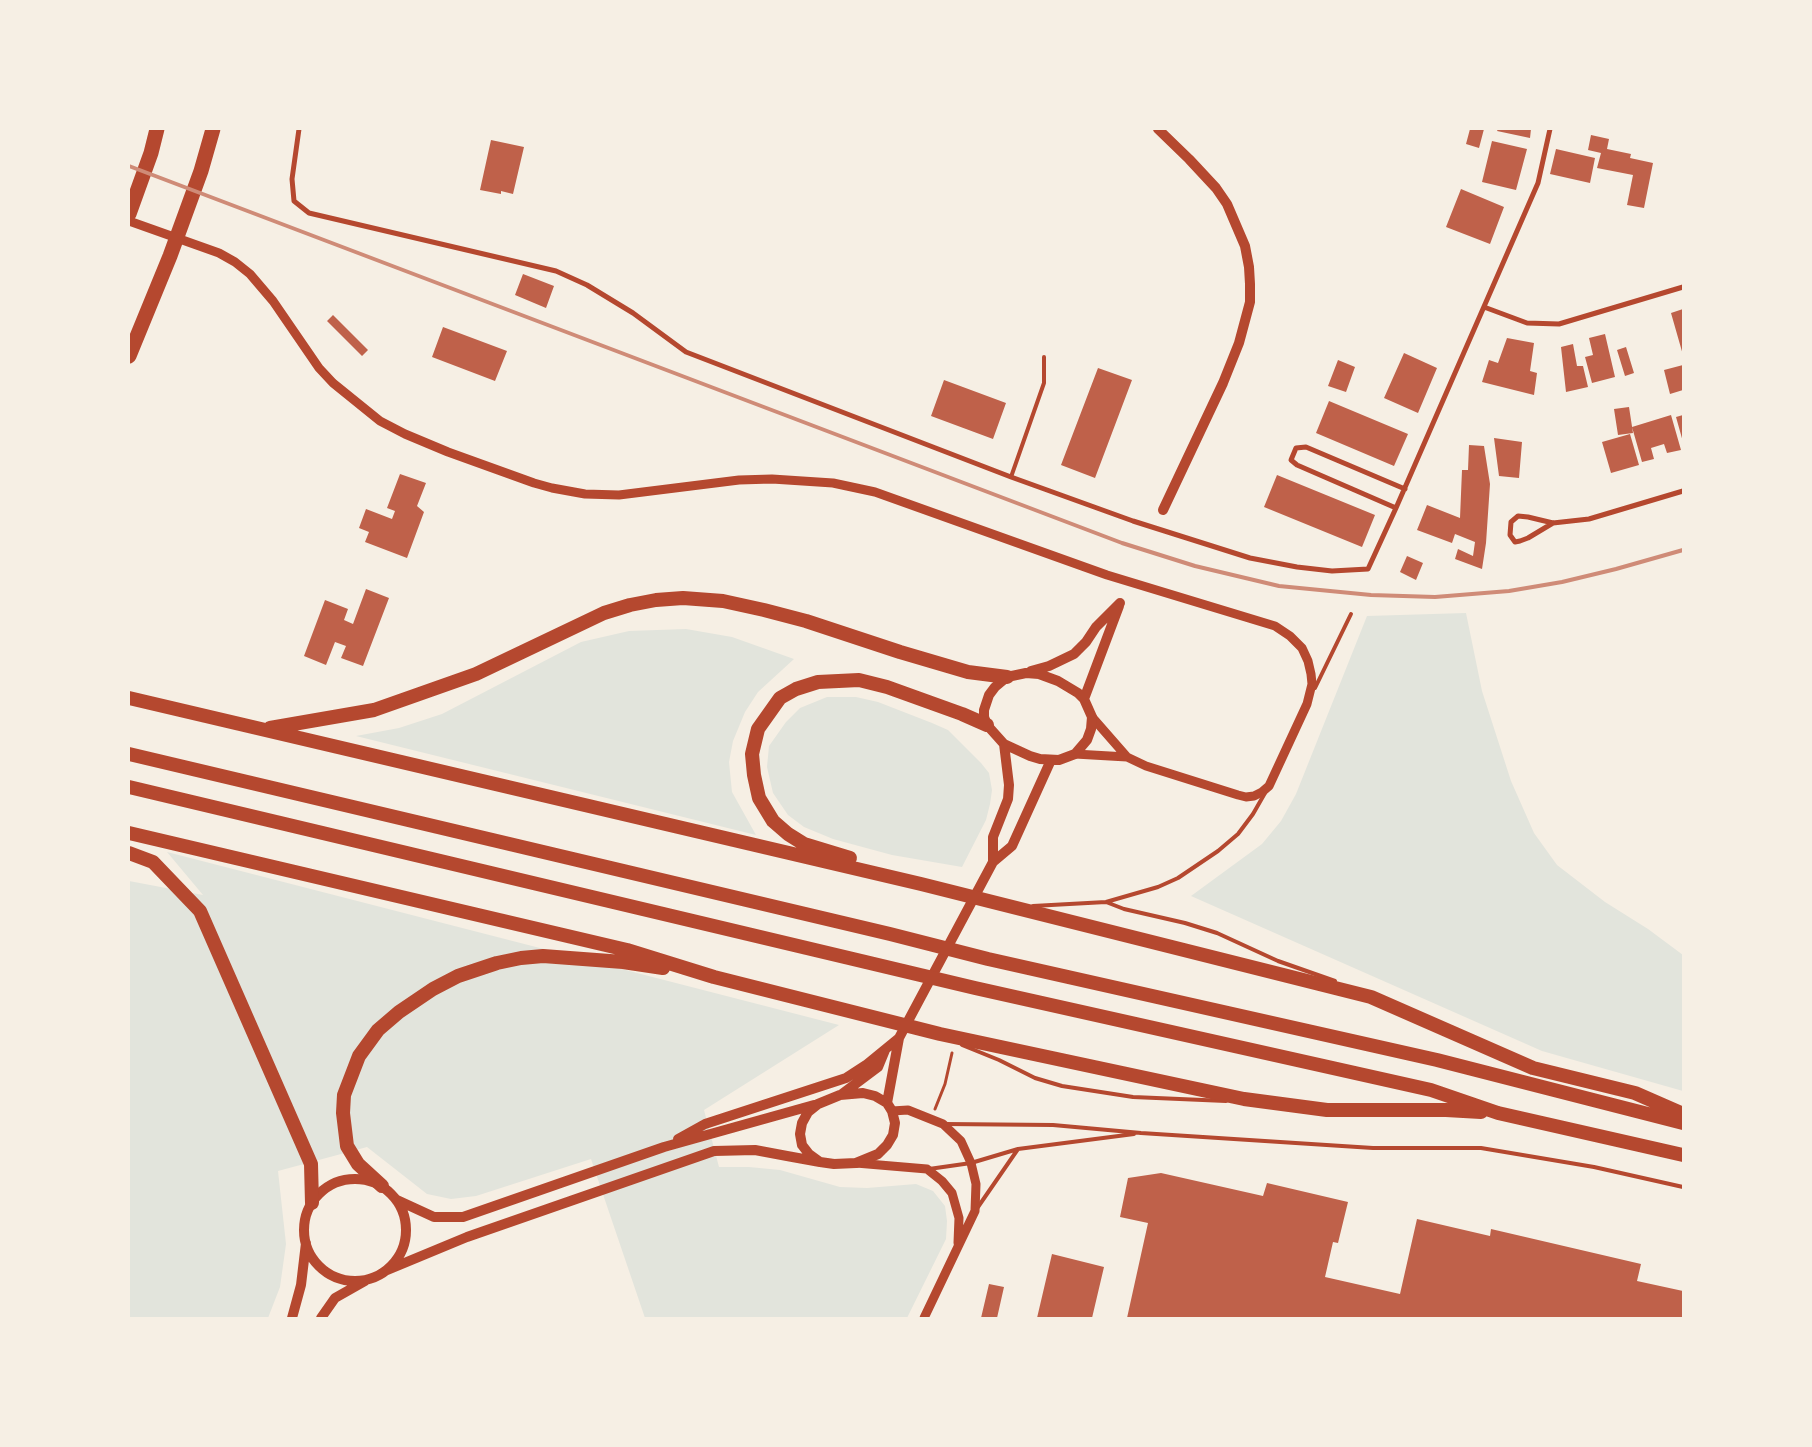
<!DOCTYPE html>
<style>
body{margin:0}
#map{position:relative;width:1812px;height:1447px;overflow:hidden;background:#f6efe4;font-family:"Space Grotesk",sans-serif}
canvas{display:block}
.frame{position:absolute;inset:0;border:130px solid #f6efe4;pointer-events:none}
</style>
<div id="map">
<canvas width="1812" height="1447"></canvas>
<div class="frame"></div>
</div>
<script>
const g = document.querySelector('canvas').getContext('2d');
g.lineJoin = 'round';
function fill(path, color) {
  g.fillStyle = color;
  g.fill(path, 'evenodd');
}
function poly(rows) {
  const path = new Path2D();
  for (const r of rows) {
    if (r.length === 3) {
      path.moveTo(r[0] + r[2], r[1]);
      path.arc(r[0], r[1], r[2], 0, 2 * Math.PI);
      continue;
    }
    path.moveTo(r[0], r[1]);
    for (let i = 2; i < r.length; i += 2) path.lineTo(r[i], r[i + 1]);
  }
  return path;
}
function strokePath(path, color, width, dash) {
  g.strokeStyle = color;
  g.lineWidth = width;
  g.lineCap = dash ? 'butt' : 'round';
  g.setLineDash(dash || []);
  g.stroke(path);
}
const green = poly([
 [1466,613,1482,691,1511,781,1534,833,1557,865,1605,902,1648,929,1683,955,1683,1091,1542,1051,1191,896,1262,844,1281,821,1296,794,1367,616],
 [686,629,732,637,794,659,758,692,745,712,733,741,729,762,732,792,756,835,356,736,399,728,442,714,581,642,629,631],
 [827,697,856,697,878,702,932,723,948,730,981,763,989,773,992,790,990,804,986,820,962,867,892,855,833,839,804,827,788,815,773,793,767,767,769,746,786,722,800,708],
 [167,852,839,1025,704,1110,719,1167,749,1167,780,1170,840,1187,867,1188,916,1184,933,1191,945,1206,947,1221,946,1239,907,1318,645,1318,591,1159,476,1196,451,1199,427,1194,367,1147,278,1171,286,1244,280,1287,268,1318,129,1318,129,881,203,895]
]);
const building = poly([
 [1470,129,1484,129,1479,148,1466,144],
 [1498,129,1531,129,1530,138,1497,131],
 [1591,135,1609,139,1607,149,1631,154,1630,158,1653,163,1644,208,1627,205,1633,175,1597,168,1601,153,1588,150],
 [491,140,524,147,513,194,501,191,501,194,480,190],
 [1492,141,1527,149,1516,190,1482,182],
 [1556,149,1595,158,1590,183,1550,174],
 [1461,189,1504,207,1490,244,1446,227],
 [523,274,554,286,546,308,515,295],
 [1683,309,1683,355,1671,313],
 [333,315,368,350,362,356,327,321],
 [443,327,507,351,495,381,432,357],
 [1605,334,1615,377,1592,383,1585,357,1593,355,1589,338],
 [1507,338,1534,343,1530,371,1537,373,1534,395,1482,382,1489,360,1498,363],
 [1573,344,1577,366,1583,366,1588,387,1566,392,1561,347],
 [1626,347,1634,373,1625,376,1617,350],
 [1404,353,1437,368,1418,413,1384,398],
 [1338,360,1355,367,1346,392,1328,386],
 [1683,365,1683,390,1670,394,1664,370],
 [1098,368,1132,380,1095,478,1061,465],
 [944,380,1006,403,993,439,931,416],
 [1329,401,1408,434,1394,466,1316,433],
 [1629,407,1633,433,1618,435,1614,409],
 [1671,415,1681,450,1667,453,1664,444,1651,448,1654,459,1642,462,1632,427],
 [1683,415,1683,442,1676,417],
 [1630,434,1639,465,1611,473,1602,442],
 [1494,438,1522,442,1519,478,1499,476],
 [1469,445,1484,446,1490,484,1486,543,1482,569,1455,559,1458,549,1473,556,1475,542,1455,534,1452,543,1417,530,1427,505,1460,518,1462,470,1468,470],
 [400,474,426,483,417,506,424,512,407,558,365,542,369,532,359,528,366,509,392,519,395,511,387,508],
 [1277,475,1375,515,1362,547,1264,507],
 [1407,556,1423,563,1416,580,1400,572],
 [366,589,389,598,363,666,341,658,346,646,335,642,326,665,304,656,325,600,348,609,344,620,353,624],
 [1161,1173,1263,1196,1267,1183,1348,1202,1338,1243,1333,1242,1325,1277,1400,1294,1417,1219,1490,1236,1491,1229,1641,1264,1637,1281,1683,1291,1683,1318,1127,1318,1148,1223,1120,1217,1128,1178],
 [1052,1254,1104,1267,1092,1318,1037,1318],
 [989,1284,1004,1287,997,1318,981,1318]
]);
const path = poly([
 [935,1109,945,1084,952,1053]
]);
const service = poly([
 [1011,477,1044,383,1044,357],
 [1315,688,1351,614],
 [1106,902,1124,909,1185,923,1217,933,1278,961,1335,981],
 [1033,906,1106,902,1158,887,1178,878,1218,851,1238,834,1253,814,1265,793],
 [962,1045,999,1060,1035,1078,1062,1086,1133,1097,1226,1101],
 [945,1124,1053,1125,1141,1133,1373,1148,1481,1148,1594,1167,1683,1187],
 [929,1169,971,1163,1018,1149,1134,1134],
 [978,1207,1018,1149]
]);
const minor = poly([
 [299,129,292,179,294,201,309,213,556,271,587,285,633,313,686,352,1011,477,1133,521,1250,558,1297,567,1332,571,1368,569,1396,508,1538,183,1550,129],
 [1484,307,1527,323,1559,324,1683,287],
 [1396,508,1297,465,1291,460,1296,448,1306,447,1405,489],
 [1553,523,1528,538,1520,541,1515,542,1510,535,1511,522,1518,516,1528,517,1553,523,1589,519,1683,491]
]);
const tertiary = poly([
 [129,221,219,253,235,262,250,274,273,301,319,368,333,383,380,421,405,434,448,452,534,483,552,488,585,494,619,495,739,480,772,479,833,483,875,492,1107,575,1275,626,1290,636,1302,648,1308,661,1311,674,1312,684,1307,704,1269,786,1262,792,1254,796,1246,797,1238,795,1146,766,1127,757,1092,717],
 [1075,754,1127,757],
 [892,1111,908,1110,943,1124,961,1141,971,1163,976,1184,975,1211,924,1318],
 [856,1163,927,1169,942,1181,952,1193,959,1218,958,1243]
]);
const secondary = poly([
 [1158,129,1189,159,1216,188,1227,204,1245,246,1249,267,1250,284,1250,302,1239,343,1223,383,1163,510],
 [1031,671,1049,666,1074,654,1086,642,1096,627,1120,603],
 [1026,673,1039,674,1058,681,1078,693,1084,699,1092,717,1091,729,1087,740,1075,754,1059,760,1040,759,1030,756,1004,744,987,725,984,717,984,710,989,695,995,687,1007,677,1026,673],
 [1084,699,1119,606],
 [993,862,993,837,1008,799,1009,785,1004,744],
 [842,1094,878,1067,885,1050],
 [887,1103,899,1038,993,862,1012,846,1051,760],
 [678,1139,705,1124,846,1078,866,1065,899,1038],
 [355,1230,51],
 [397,1200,434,1217,463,1217,664,1147,814,1105],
 [385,1271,467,1237,714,1151,755,1150,787,1156,820,1162,834,1164,856,1163,878,1154,887,1145,893,1135,895,1123,892,1111,887,1103,875,1096,863,1093,840,1095,818,1104,808,1112,802,1123,800,1134,802,1145,809,1154,820,1162],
 [292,1318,301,1285,306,1243],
 [321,1318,335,1298,365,1281]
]);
const trunk = poly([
 [129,698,921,884,1371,997,1533,1068,1635,1093,1683,1114],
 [270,728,374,710,476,674,604,613,630,605,656,600,683,598,723,601,764,610,806,621,900,652,968,672,1007,677],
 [129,754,890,934,988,959,1437,1060,1683,1123],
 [129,787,975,988,1431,1090,1498,1113,1683,1155],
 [129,833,627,950,714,977,940,1034,1244,1099,1327,1110,1446,1110,1481,1112],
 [129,853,153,862,200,911,311,1164,312,1203],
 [850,858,804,844,788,834,773,821,759,798,754,775,752,754,758,729,780,698,796,689,818,682,859,680,887,687,962,714,987,725],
 [382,1186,358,1164,347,1146,343,1113,344,1095,359,1056,378,1030,399,1012,433,989,458,976,497,963,521,958,543,956,623,962,663,968]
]);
const motorway = poly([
 [129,214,151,153,157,129],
 [129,356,170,256,201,171,213,129]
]);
const rail = poly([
 [129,166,1122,543,1195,566,1279,586,1371,595,1435,597,1509,591,1562,582,1616,569,1683,550]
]);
fill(green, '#e2e4dc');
fill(building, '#bf614a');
strokePath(path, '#b5482f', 3);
strokePath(service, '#b5482f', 4);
strokePath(minor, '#b5482f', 5);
strokePath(tertiary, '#b5482f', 9);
strokePath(secondary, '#b5482f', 10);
strokePath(trunk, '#b5482f', 14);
strokePath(motorway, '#b5482f', 15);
strokePath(rail, '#cf8b77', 4);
</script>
